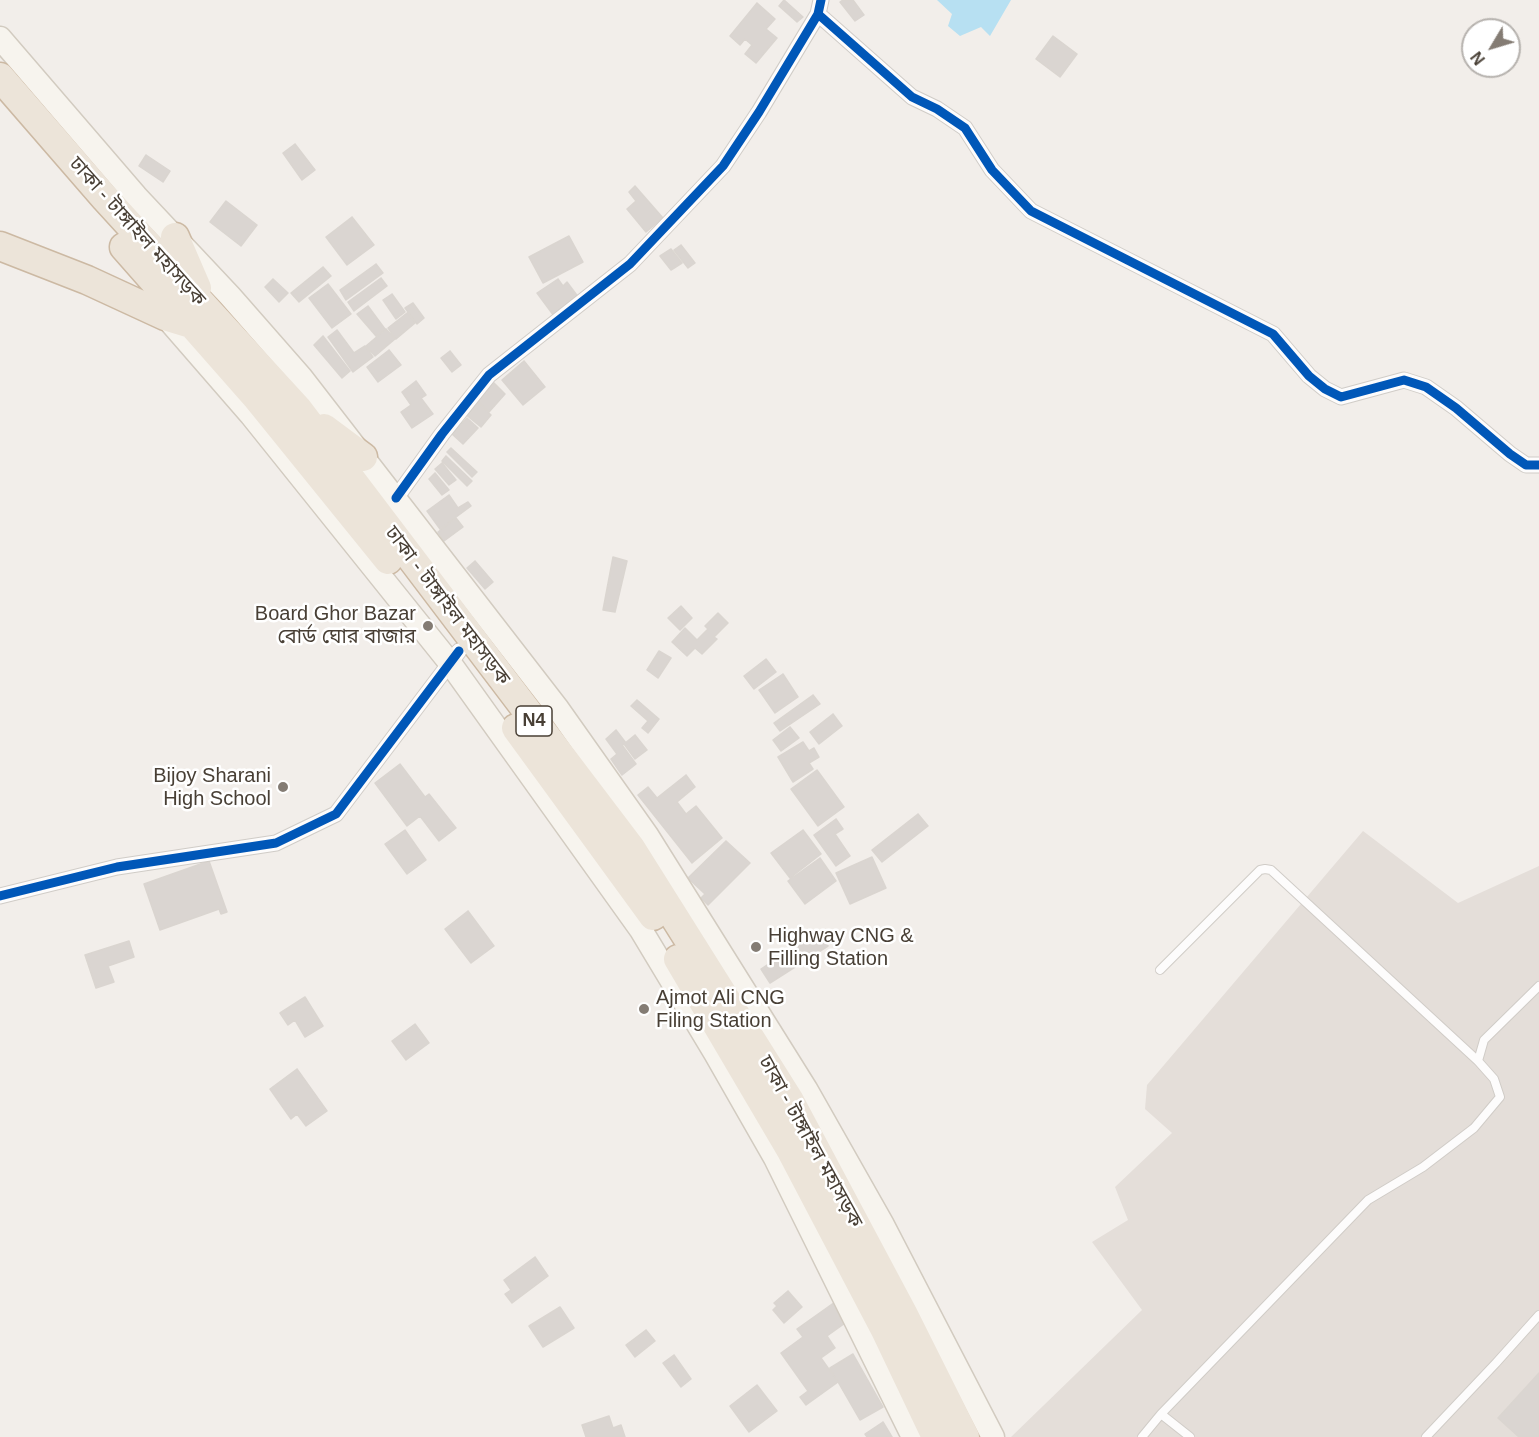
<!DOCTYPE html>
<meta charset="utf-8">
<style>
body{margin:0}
#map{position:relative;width:1539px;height:1437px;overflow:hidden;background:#f2eeea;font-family:Helvetica,sans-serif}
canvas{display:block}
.north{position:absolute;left:1461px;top:18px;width:60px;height:60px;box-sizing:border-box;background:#fff;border:2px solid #b6b2ae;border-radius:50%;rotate:232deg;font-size:16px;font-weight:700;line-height:24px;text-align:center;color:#483f35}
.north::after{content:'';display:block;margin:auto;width:21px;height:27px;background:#847c74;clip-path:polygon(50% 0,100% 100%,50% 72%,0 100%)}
</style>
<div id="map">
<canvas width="1539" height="1437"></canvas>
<div class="north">N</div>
</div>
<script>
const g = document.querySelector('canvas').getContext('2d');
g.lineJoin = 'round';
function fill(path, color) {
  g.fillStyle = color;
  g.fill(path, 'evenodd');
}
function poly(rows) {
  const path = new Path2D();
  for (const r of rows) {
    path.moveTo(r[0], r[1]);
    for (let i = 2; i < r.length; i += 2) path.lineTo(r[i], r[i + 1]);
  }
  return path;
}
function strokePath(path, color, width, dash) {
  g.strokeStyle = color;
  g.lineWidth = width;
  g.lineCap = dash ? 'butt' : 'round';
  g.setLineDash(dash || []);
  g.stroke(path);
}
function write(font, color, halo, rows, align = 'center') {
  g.font = font + ' Helvetica,"Noto Sans Bengali",sans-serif';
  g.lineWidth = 5;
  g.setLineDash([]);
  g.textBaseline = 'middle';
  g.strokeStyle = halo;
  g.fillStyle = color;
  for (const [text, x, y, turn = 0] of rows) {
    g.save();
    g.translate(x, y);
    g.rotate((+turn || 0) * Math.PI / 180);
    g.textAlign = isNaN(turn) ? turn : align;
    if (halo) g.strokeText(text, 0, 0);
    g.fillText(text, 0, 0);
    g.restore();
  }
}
const industrial = poly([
 [1363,831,1458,903,1539,866,1539,1437,1011,1437,1142,1310,1092,1242,1128,1220,1115,1187,1172,1133,1145,1109,1147,1085]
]);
const water = poly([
 [937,0,1011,0,990,36,981,27,960,36,948,26,952,14]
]);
const building = poly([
 [784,0,803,17,797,22,779,6,784,0],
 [843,0,853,0,864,15,855,21,840,2,843,0],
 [757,3,775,19,766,29,777,38,756,63,745,54,752,45,745,39,740,45,730,36,757,3],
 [1053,36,1077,54,1060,77,1036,59,1053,36],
 [295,144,315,170,302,180,283,153,295,144],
 [146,155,170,171,163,182,139,166,146,155],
 [635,186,663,218,646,232,627,209,636,201,629,192,635,186],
 [226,201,257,225,241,246,210,222,226,201],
 [352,217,374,245,347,265,326,237,352,217],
 [569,236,583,262,543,283,529,257,569,236],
 [681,245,695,263,688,268,674,250,681,245],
 [671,249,682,263,671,270,660,256,671,249],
 [376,264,383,273,346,300,340,290,376,264],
 [323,267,331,276,299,302,291,293,323,267],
 [381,278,387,286,354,311,348,302,381,278],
 [273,279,288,293,279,302,265,287,273,279],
 [558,279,563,286,567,282,579,298,554,316,537,293,558,279],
 [328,284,351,314,332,328,309,298,328,284],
 [392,294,405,312,396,319,383,300,392,294],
 [413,303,424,318,417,324,405,308,413,303],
 [368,306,385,329,376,336,357,314,368,306],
 [407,313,415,323,396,339,388,328,407,313],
 [386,329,395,339,375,356,366,346,386,329],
 [337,330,354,353,365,346,373,357,353,372,328,337,337,330],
 [323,336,350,371,342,378,314,345,323,336],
 [389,350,401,365,378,382,367,367,389,350],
 [450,351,461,365,452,372,441,358,450,351],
 [524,361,545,387,523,405,502,380,524,361],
 [416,381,426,395,421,398,433,414,412,428,401,412,411,405,402,392,416,381],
 [494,383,505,394,489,412,478,401,494,383],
 [476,401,491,415,481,427,465,414,476,401],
 [467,418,478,428,463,444,452,434,467,418],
 [451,448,477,472,472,477,447,452,451,448],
 [446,456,472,481,467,486,442,461,446,456],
 [442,463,456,480,449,485,435,469,442,463],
 [435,473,449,490,442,495,429,479,435,473],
 [449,495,458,508,468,502,471,506,440,529,427,511,449,495],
 [456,518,463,527,444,541,438,532,456,518],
 [613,557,627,561,615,612,603,610,613,557],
 [475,561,493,582,485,589,467,568,475,561],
 [681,606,692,618,680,630,668,618,681,606],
 [718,613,728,623,714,637,717,639,702,654,695,648,687,656,672,642,685,628,697,640,708,629,705,626,718,613],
 [659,651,671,658,658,678,647,670,659,651],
 [766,659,776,672,754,689,744,676,766,659],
 [783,674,798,697,775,713,759,690,783,674],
 [813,695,820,704,780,731,774,723,813,695],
 [637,700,659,719,648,733,642,728,648,721,631,706,637,700],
 [833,714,842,726,819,744,810,732,833,714],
 [790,727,799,738,781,751,773,740,790,727],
 [616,730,626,743,622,745,636,764,622,775,611,759,617,754,606,739,616,730],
 [635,735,647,750,635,759,624,744,635,735],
 [803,742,809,751,814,748,819,757,809,763,813,769,793,782,778,757,803,742],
 [400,764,425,797,429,794,456,828,439,841,420,816,407,826,375,783,400,764],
 [817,770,844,807,818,826,791,789,817,770],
 [686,775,695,787,677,802,686,814,696,806,722,838,692,863,638,795,648,787,657,798,686,775],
 [918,814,928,826,882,862,872,850,918,814],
 [836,819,843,829,835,834,850,856,836,866,814,835,836,819],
 [405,830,426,860,407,874,385,844,405,830],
 [803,830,821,854,790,878,771,853,803,830],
 [726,841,750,863,708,905,701,898,705,894,688,878,726,841],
 [872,857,886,888,850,904,836,873,872,857],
 [820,858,836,881,805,904,788,881,820,858],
 [209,861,227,912,221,914,219,909,160,930,144,884,209,861],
 [468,911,494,946,471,963,445,929,468,911],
 [799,934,806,944,821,935,828,946,770,983,761,969,791,949,787,942,799,934],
 [129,941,134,957,108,966,114,982,96,988,85,955,129,941],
 [305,997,323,1026,305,1037,295,1020,288,1025,280,1013,305,997],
 [415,1024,429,1043,406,1060,392,1041,415,1024],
 [297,1069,327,1111,306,1126,297,1114,291,1119,270,1089,297,1069],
 [535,1257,548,1276,512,1303,505,1294,511,1290,504,1280,535,1257],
 [788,1291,802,1307,784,1323,773,1310,777,1306,774,1303,788,1291],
 [835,1302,848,1321,827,1336,835,1348,821,1358,838,1382,806,1405,800,1397,808,1391,781,1353,803,1337,797,1329,835,1302],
 [560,1307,574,1328,543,1347,529,1326,560,1307],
 [646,1330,655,1341,635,1357,626,1345,646,1330],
 [853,1354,883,1407,860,1420,830,1368,853,1354],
 [674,1355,691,1379,681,1387,663,1363,674,1355],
 [1539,1373,1539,1437,1519,1437,1498,1418,1539,1373],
 [757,1385,777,1411,749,1432,730,1406,757,1385],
 [609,1416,613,1428,621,1425,625,1437,586,1437,582,1425,609,1416],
 [883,1422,892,1437,867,1437,865,1434,883,1422]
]);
const lane = poly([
 [1160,970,1260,870,1265,869,1271,870,1478,1061],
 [1161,1414,1190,1437],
 [1142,1437,1161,1414,1368,1200,1423,1167,1474,1128,1500,1097,1494,1079,1478,1061,1484,1040,1539,986],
 [1426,1437,1496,1363,1539,1315]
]);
const street = poly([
 [818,14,912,97,937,109,965,128,992,170,1031,211,1273,334,1309,376,1325,389,1341,397,1404,380,1426,387,1456,408,1510,454,1526,465,1539,465],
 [396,498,442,434,489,375,630,264,723,166,759,112,818,14,821,0],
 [0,896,117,867,276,843,336,814,459,651]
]);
const secondary = poly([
 [0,38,136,196,230,296,301,377,558,709,647,835,806,1089,883,1225,993,1437],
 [165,316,251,415,450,663,641,930,715,1053,775,1158,913,1437]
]);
const highway = poly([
 [0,77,105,198,298,409,631,848,790,1101,903,1313,965,1437],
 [175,237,197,288],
 [0,246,87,280,165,316,188,323],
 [124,247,256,397,388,560],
 [324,428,363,457],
 [516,728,653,916],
 [678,959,791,1151,885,1330,936,1437]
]);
const cycleway = poly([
 [818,14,912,97,937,109,965,128,992,170,1031,211,1273,334,1309,376,1325,389,1341,397,1404,380,1426,387,1456,408,1510,454,1526,465,1539,465],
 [396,498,442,434,489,375,630,264,723,166,759,112,818,14,821,0],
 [0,896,117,867,276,843,336,814,459,651]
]);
const markers = [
 [428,626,6,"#847c74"],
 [283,787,6,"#847c74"],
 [756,947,6,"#847c74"],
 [644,1009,6,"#847c74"]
];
const shields = [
 [534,721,36]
];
const shieldNames = [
 ["N4",534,721]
];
const streetNames = [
 ["ঢাকা - টাঙ্গাইল মহাসড়ক",137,232,48],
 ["ঢাকা - টাঙ্গাইল মহাসড়ক",447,606,53],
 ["ঢাকা - টাঙ্গাইল মহাসড়ক",810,1142,61]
];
const poiNames = [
 ["Board Ghor Bazar",416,614],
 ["বোর্ড ঘোর বাজার",416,637],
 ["Bijoy Sharani",271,776],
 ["High School",271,799],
 ["Highway CNG &",768,936,"left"],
 ["Filling Station",768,959,"left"],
 ["Ajmot Ali CNG",656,998,"left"],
 ["Filing Station",656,1021,"left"]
];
fill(industrial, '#e4ded9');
fill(water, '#b7e0f2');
fill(building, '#dad5d1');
strokePath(building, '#dad5d0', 1.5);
strokePath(lane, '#d0ccc7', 10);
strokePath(street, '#d0ccc7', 17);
strokePath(secondary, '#d2cbc0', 25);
strokePath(highway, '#ccb9a3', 31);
strokePath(lane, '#fdfcfc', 8);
strokePath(street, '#fdfcfc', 15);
strokePath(secondary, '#f7f4ee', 22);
strokePath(highway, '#ece4d9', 28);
strokePath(cycleway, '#0057b8', 9);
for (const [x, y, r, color] of markers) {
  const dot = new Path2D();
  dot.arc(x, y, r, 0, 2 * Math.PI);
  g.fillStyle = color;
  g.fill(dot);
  strokePath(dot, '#fff', 2);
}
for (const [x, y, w] of shields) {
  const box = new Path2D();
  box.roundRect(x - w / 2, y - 15, w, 30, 4.5);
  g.fillStyle = '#fff';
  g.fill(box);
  strokePath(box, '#483f35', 1.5);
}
write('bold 18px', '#483f35', null, shieldNames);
write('20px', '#483f35', '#fff', streetNames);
write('20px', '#483f35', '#fff', poiNames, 'right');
</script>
